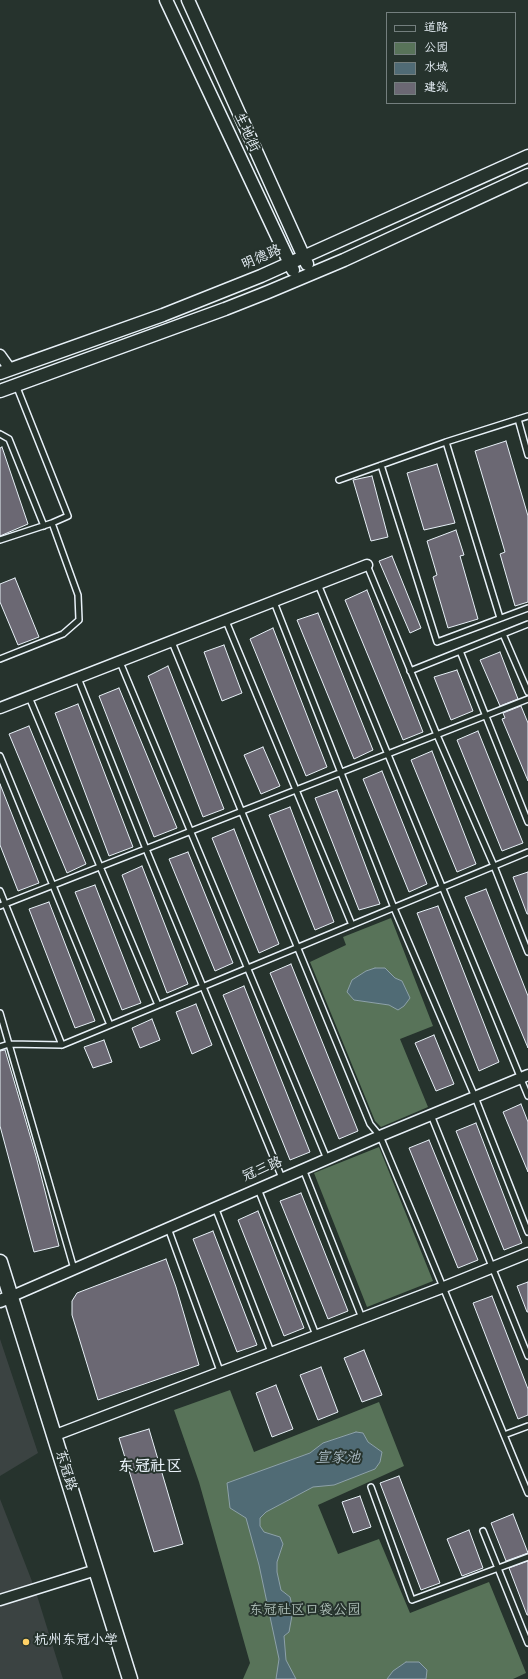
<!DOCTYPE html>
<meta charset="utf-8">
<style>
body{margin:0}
#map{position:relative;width:528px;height:1679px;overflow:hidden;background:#26332d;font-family:Dekko,"LXGW WenKai TC",sans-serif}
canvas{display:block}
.legend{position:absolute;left:386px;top:12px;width:130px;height:92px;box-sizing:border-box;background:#26332d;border:1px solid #747f7e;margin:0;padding:5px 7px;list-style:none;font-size:12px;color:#e8f1f8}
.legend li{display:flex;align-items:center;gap:8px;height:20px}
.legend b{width:20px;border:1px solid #747f7e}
</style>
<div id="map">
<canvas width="528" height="1679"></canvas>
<ul class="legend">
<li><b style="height:5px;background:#26332d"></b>道路</li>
<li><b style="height:11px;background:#587359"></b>公园</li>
<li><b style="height:11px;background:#506b75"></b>水域</li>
<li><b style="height:11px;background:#6b6873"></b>建筑</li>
</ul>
</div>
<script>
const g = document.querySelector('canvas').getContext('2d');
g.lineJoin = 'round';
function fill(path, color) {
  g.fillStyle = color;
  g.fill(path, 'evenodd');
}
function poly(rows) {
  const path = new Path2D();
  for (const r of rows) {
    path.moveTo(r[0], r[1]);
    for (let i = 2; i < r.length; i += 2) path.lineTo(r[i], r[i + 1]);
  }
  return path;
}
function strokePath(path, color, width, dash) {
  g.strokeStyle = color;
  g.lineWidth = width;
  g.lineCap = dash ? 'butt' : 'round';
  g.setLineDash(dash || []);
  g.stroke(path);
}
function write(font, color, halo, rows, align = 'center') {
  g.font = font + ' Dekko,"LXGW WenKai TC",sans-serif';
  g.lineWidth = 4;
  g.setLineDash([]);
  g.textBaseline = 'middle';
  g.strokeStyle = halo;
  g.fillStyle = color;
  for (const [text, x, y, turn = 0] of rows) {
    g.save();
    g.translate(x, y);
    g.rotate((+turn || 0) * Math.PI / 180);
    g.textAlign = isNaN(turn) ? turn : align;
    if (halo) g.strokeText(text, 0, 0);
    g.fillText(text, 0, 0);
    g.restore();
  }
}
const built = poly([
 [0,1339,38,1453,0,1476],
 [0,1499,35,1589,63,1679,0,1679]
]);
const green = poly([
 [391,918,433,1026,400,1039,428,1107,381,1127,375,1121,310,962,346,945,343,937],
 [379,1147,433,1281,367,1307,314,1173],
 [230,1390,254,1452,379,1402,404,1466,318,1505,338,1554,379,1539,410,1613,489,1582,526,1673,513,1679,243,1679,250,1663,199,1482,174,1410]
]);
const water = poly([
 [375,968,385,968,395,978,402,981,410,998,404,1006,398,1010,389,1005,354,1000,347,992,352,980,366,971,375,968],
 [356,1432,363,1433,368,1442,382,1452,380,1462,375,1469,334,1485,313,1487,266,1512,260,1518,260,1526,264,1532,280,1537,283,1544,277,1562,277,1572,281,1590,290,1597,293,1610,289,1632,284,1636,286,1660,296,1679,276,1679,279,1659,259,1565,246,1518,230,1508,227,1483,310,1453,323,1443,356,1432],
 [406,1662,419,1662,427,1670,426,1679,387,1679,393,1671,406,1662]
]);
const building = poly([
 [506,441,528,516,528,602,515,606,500,554,505,552,475,451,506,441],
 [2,447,28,524,0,536,0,448,2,447],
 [437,464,455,523,424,530,407,473,437,464],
 [372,476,388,537,371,541,353,480,372,476],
 [456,530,464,555,460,556,478,619,448,628,433,577,437,575,427,541,456,530],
 [392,556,421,628,410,633,379,561,392,556],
 [15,578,39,637,18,645,0,602,0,584,15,578],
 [367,590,423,732,403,740,345,600,367,590],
 [318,613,373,750,354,759,297,620,318,613],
 [273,628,327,767,306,776,250,639,273,628],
 [224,645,242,693,222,701,204,652,224,645],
 [500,652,518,699,500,706,480,660,500,652],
 [168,666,224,809,203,817,148,676,168,666],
 [457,670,473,711,451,720,434,677,457,670],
 [119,688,177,828,154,837,99,696,119,688],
 [78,704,133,847,109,856,55,713,78,704],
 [521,706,528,723,528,781,502,719,505,718,503,713,521,706],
 [29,726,86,864,67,873,9,734,29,726],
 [478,731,523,843,502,851,457,740,478,731],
 [263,747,280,786,261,794,244,755,263,747],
 [432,751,476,864,457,872,411,760,432,751],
 [382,771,427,884,409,892,363,779,382,771],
 [0,784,39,883,18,891,0,845,0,784],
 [337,790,380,904,359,910,315,798,337,790],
 [290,807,334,922,315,930,269,815,290,807],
 [234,829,279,944,259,953,212,838,234,829],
 [188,852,233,963,215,971,169,859,188,852],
 [142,866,188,984,167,993,122,875,142,866],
 [528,872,528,914,527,914,513,877,528,872],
 [95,885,141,1003,122,1010,75,892,95,885],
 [486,889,528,996,528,1048,465,897,486,889],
 [49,902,95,1021,75,1028,29,909,49,902],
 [438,906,499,1062,479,1071,417,913,438,906],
 [291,964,358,1131,339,1139,270,973,291,964],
 [244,986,310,1152,290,1160,223,995,244,986],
 [196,1004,212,1045,192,1054,176,1012,196,1004],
 [152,1019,160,1040,140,1048,132,1028,152,1019],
 [434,1035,454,1084,436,1091,415,1043,434,1035],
 [104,1040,112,1062,93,1068,84,1047,104,1040],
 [5,1050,36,1156,59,1246,34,1252,0,1126,0,1051,5,1050],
 [521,1104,528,1122,528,1172,503,1112,521,1104],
 [476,1123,522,1243,504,1250,456,1131,476,1123],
 [429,1140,478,1260,458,1268,409,1148,429,1140],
 [301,1193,348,1311,328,1319,280,1201,301,1193],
 [258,1211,304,1328,284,1336,238,1220,258,1211],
 [213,1231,257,1345,237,1352,193,1239,213,1231],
 [166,1259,176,1287,199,1365,98,1400,72,1315,72,1301,77,1293,166,1259],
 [528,1282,528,1312,527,1312,517,1286,528,1282],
 [492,1296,528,1389,528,1415,518,1419,473,1303,492,1296],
 [364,1350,382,1395,362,1402,344,1358,364,1350],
 [321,1367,338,1412,318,1420,300,1375,321,1367],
 [276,1385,293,1429,272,1437,256,1393,276,1385],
 [149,1429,183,1544,154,1552,119,1438,149,1429],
 [399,1476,440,1583,421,1590,380,1483,399,1476],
 [360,1496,371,1527,353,1533,342,1502,360,1496],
 [513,1514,528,1553,506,1561,491,1523,513,1514],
 [469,1530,483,1568,462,1576,447,1539,469,1530],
 [528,1561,528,1615,527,1615,509,1568,528,1561]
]);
const service = poly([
 [518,419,528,455],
 [0,434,9,439,44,526],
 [446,442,500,618],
 [381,465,437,642,528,608],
 [339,480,446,442,528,416],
 [0,540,52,523,68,516,16,385],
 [367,565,437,735,494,866,528,952],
 [318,584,528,1096],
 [274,602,394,908,475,1097,528,1232],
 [226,621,352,925],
 [503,634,528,692],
 [172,642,370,1124,380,1136,417,1224,528,1493],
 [460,651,528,822],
 [0,659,63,634,79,620,78,595,52,523],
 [120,662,327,1159],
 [410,671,528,624],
 [78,678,146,849,282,1178],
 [29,697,158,1005],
 [0,756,110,1025],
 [0,891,62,1045],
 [0,906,528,699],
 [0,1013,74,1269],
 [0,1047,9,1044,62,1045,528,852],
 [431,1115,528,1356],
 [303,1169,362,1318],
 [258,1189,316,1335],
 [215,1207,271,1352],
 [168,1228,220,1371],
 [504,1435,528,1426],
 [371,1487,412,1600,528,1557],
 [483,1531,528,1643]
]);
const minor = poly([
 [0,355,10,369],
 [0,708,367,565],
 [10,1297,380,1136,528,1075],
 [53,1436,444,1287,528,1253],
 [0,1600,96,1570]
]);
const tertiary = poly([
 [166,0,293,270],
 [188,0,307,264],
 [0,373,163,315,261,276,528,156],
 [0,391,225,309,268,292,344,260,528,175],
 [0,1301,10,1297]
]);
const secondary = poly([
 [0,1262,130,1679]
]);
const markers = [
 [26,1642,4,"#ffd166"]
];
const streetNames = [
 ["生地街",245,133,65],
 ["明德路",262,259,-23],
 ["冠三路",263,1171,-23],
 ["东冠路",64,1471,73]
];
const parkNames = [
 ["东冠社区口袋公园",305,1612]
];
const poiNames = [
 ["杭州东冠小学",34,1642]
];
const waterNames = [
 ["宣家池",338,1460]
];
const quarterNames = [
 ["东冠社区",150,1469]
];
fill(built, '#3b4342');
fill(green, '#587359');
fill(water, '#506b75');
strokePath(water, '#8da1a9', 1);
fill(building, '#6b6873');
strokePath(building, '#e8f1f8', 1);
strokePath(service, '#e8f1f8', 8);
strokePath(minor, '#e8f1f8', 13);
strokePath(tertiary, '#e8f1f8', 15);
strokePath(secondary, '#e8f1f8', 17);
strokePath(service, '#26332d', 5);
strokePath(minor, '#26332d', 10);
strokePath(tertiary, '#26332d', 12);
strokePath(secondary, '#26332d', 14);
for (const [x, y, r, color] of markers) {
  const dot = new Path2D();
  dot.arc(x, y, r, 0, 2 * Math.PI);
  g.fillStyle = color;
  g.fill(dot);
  strokePath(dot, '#26332d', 1.5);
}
write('14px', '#e8f1f8', '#26332d', streetNames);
write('14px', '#aebfb8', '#26332d', parkNames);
write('14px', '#e8f1f8', '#26332d', poiNames, 'left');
write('italic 15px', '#abbbc4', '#26332d', waterNames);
write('bold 16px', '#e8f1f8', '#26332d', quarterNames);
</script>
